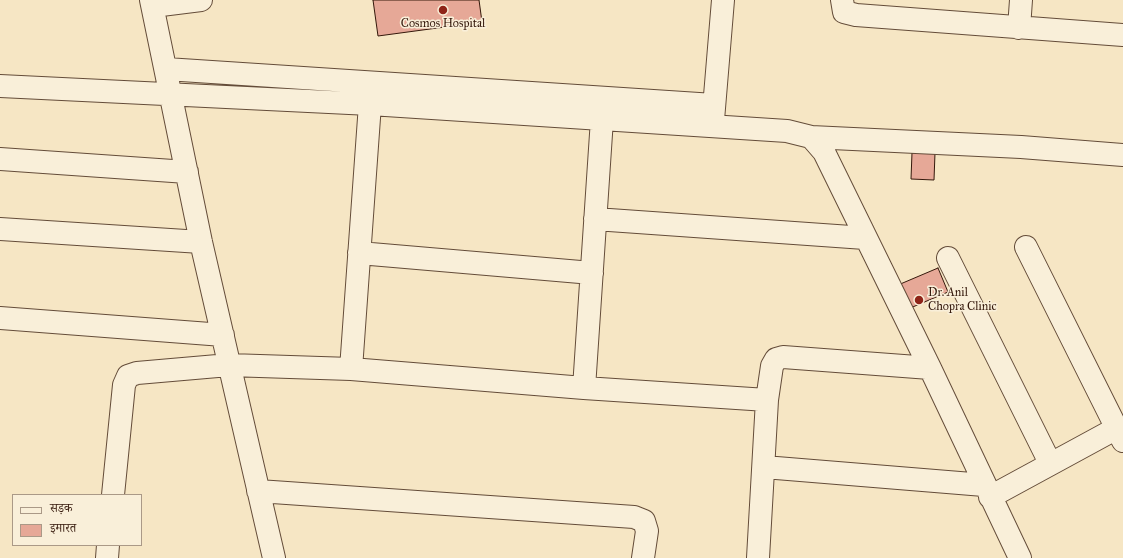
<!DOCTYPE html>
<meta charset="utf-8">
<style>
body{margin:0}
#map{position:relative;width:1123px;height:558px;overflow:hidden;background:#f6e6c4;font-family:"IM FELL Great Primer","Noto Serif Devanagari",serif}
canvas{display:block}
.legend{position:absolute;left:12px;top:494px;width:130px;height:52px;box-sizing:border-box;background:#f9efd9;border:1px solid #aa9987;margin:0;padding:5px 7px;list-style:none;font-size:12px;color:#34180b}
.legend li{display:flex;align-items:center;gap:8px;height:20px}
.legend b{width:20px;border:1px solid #aa9987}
</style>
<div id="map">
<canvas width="1123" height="558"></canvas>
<ul class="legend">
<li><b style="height:5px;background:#f9efd9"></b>सड़क</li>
<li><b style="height:11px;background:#e6a897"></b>इमारत</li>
</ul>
</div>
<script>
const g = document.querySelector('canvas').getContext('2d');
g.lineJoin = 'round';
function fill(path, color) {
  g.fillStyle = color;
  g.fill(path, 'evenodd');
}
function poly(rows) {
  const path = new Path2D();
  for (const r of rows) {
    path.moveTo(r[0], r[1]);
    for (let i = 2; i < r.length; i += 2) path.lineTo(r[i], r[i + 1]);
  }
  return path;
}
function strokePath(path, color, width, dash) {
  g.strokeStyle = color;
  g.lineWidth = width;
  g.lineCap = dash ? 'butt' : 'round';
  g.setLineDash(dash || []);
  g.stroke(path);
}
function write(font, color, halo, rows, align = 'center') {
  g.font = font + ' "IM FELL Great Primer",serif';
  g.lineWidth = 3;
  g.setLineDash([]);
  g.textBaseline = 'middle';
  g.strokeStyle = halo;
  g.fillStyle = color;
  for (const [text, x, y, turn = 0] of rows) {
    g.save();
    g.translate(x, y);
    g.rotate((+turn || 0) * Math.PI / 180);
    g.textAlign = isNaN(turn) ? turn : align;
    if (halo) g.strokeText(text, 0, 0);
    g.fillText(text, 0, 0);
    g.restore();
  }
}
const building = poly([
 [373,0,479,0,482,22,378,36,373,0],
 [912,153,935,153,934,180,911,179,912,153],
 [938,268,948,292,908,309,898,285,938,268]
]);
const minor = poly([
 [151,0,201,242,274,558],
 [842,0,844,12,856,15,1123,35],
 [153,6,201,0],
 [1019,28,1021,0],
 [166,69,714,105],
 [0,86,370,104,787,131,811,137,1021,147,1123,155],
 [713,120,723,0],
 [811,137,824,152,930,368,1020,558],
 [0,159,187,172],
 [595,219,865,238],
 [0,229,201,242],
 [1026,247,1123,441],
 [359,253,592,273],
 [948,258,1050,463],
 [0,318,223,335],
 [351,369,370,104],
 [584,388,602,119],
 [764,467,984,485],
 [258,491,634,517,644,521,647,531,643,558],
 [113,495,124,385,128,376,137,373,229,365,351,369,584,388,767,400],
 [990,497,1117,428],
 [107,558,108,545],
 [758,558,767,400,772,366,776,359,783,357,930,368]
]);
const markers = [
 [443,10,5,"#8f2418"],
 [919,300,5,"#8f2418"]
];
const poiNames = [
 ["Cosmos Hospital",443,24],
 ["Dr. Anil",928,293,"left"],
 ["Chopra Clinic",928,307,"left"]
];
fill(building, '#e6a897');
strokePath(building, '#34180b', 1);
strokePath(minor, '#644c39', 24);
strokePath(minor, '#f9efd9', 22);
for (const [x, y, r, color] of markers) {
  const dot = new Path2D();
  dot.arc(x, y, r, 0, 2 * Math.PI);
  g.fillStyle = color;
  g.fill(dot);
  strokePath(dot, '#f9efd9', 1.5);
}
write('12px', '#34180b', '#f9efd9', poiNames);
</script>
